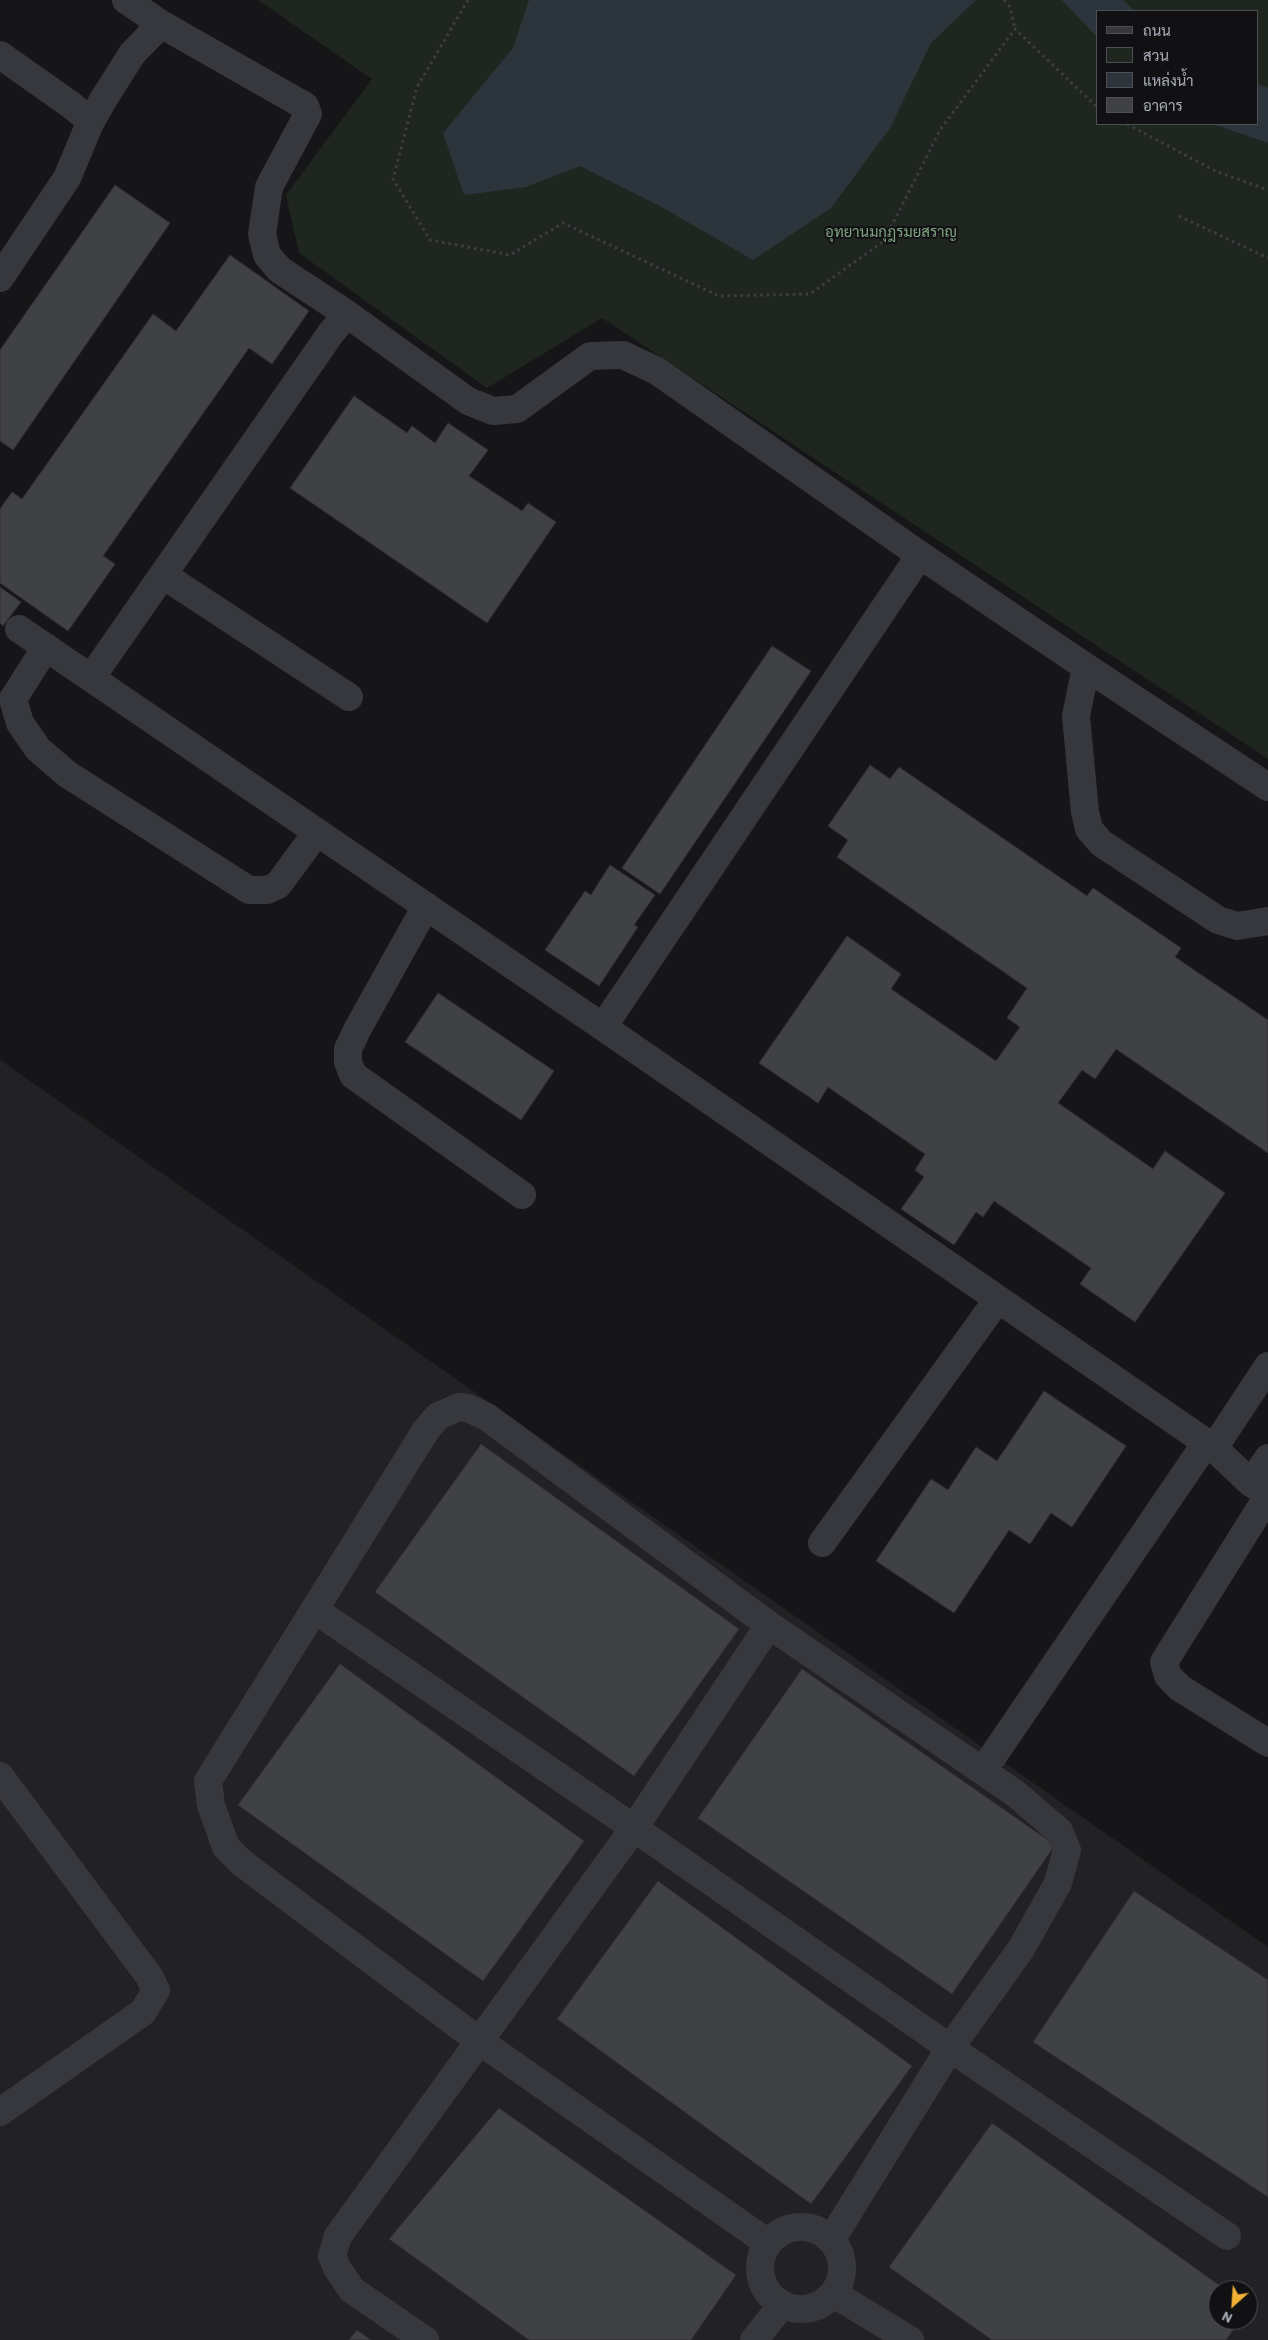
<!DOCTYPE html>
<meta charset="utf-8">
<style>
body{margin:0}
#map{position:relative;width:1268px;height:2340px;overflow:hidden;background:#161618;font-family:Barlow,Sarabun,sans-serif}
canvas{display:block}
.legend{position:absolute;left:1096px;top:10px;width:162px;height:115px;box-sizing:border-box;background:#111113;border:1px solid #4d4f55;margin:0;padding:6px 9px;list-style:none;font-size:15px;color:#a8adb8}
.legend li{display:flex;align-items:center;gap:10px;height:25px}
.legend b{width:25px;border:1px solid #4d4f55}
.north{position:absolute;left:1208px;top:2280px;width:50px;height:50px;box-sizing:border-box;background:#111113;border:1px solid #4d4f55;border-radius:50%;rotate:206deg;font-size:14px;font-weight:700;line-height:20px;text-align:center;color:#a8adb8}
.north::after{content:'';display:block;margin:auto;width:18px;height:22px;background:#f2b134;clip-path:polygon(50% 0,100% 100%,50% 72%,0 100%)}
</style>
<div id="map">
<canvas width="1268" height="2340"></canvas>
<ul class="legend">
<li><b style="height:6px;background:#37383d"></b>ถนน</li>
<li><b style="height:14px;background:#1e261f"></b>สวน</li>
<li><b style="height:14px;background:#2c353c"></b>แหล่งน้ำ</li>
<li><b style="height:14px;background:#404145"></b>อาคาร</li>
</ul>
<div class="north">N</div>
</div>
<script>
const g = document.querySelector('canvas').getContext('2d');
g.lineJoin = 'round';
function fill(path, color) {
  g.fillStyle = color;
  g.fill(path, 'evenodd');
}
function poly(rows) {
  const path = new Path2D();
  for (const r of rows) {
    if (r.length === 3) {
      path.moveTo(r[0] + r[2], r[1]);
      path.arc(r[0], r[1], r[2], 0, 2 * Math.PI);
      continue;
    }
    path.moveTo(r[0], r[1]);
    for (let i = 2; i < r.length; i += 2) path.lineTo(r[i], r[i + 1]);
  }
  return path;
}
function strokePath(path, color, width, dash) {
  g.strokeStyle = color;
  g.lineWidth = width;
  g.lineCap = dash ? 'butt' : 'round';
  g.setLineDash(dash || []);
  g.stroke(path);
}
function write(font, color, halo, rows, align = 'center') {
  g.font = font + ' Barlow,Sarabun,sans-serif';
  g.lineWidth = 4;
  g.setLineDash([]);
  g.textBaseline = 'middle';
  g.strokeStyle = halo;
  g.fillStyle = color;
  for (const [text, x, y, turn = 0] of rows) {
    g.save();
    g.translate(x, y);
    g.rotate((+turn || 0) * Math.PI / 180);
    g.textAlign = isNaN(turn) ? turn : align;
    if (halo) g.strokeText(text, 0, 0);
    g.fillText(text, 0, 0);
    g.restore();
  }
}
const built = poly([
 [0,1060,1268,1947,1268,2340,0,2340],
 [1218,2290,1248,2290,1248,2320,1218,2320]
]);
const green = poly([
 [258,0,1268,0,1268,759,602,318,487,388,299,253,286,195,372,79],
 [1097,11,1257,11,1257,124,1097,124]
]);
const water = poly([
 [529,0,976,0,931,43,890,128,831,208,753,260,660,206,580,166,526,187,464,195,443,133,513,48],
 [1062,0,1123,0,1135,11,1097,11,1097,37],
 [1257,84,1268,88,1268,143,1213,124,1257,124]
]);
const building = poly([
 [115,185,170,223,13,450,0,441,0,350,115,185],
 [230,255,309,311,272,364,249,348,103,556,115,564,68,631,0,583,0,509,12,492,22,499,153,314,176,331,230,255],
 [354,396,407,433,412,426,435,443,448,423,488,450,469,476,522,511,528,503,556,522,487,623,290,488,354,396],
 [0,587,21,602,3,626,0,623,0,587],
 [772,646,811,671,660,894,622,868,772,646],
 [870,765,890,779,899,767,1087,896,1093,888,1181,948,1175,957,1268,1020,1268,1153,1116,1049,1095,1079,1082,1070,1058,1103,1153,1169,1165,1151,1225,1193,1135,1322,1080,1284,1091,1268,994,1201,983,1217,976,1212,954,1245,901,1209,924,1177,915,1170,925,1154,828,1087,818,1103,759,1063,847,936,901,974,891,989,996,1061,1020,1027,1007,1018,1027,988,837,857,848,840,828,826,870,765],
 [610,865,655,895,634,925,638,927,599,986,545,950,585,891,591,895,610,865],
 [438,993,554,1071,521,1120,405,1042,438,993],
 [1044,1391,1126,1446,1072,1527,1051,1513,1030,1544,1009,1530,954,1613,876,1561,931,1479,948,1490,976,1447,997,1461,1044,1391],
 [481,1444,739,1629,634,1776,375,1592,481,1444],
 [340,1664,584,1841,483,1981,238,1805,340,1664],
 [802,1669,1055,1845,952,1994,698,1818,802,1669],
 [658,1881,912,2066,811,2204,557,2019,658,1881],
 [1134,1891,1268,1980,1268,2197,1033,2042,1134,1891],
 [499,2108,736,2275,691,2340,529,2340,389,2239,499,2108],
 [992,2123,1226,2290,1218,2290,1218,2320,1240,2320,1226,2340,992,2340,889,2267,992,2123],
 [357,2330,371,2340,349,2340,357,2330]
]);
const path = poly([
 [468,0,417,87,393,179,430,240,510,255,563,223,719,296,810,294,884,241,940,130,1015,29,1097,107],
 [1004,0,1010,7,1015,29],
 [1127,124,1215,171,1268,190],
 [1179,216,1268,258]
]);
const minor = poly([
 [126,0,161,24,305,106,308,114,269,187,262,234,267,255,280,270,347,314],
 [0,55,71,105,88,119,90,123],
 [0,278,67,178,90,123,103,100,132,54,161,24],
 [163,575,349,697],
 [19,629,603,1027,1214,1448,1251,1483,1268,1494],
 [46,647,13,699,20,723,38,749,67,774,249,890,267,890,278,885,317,832],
 [1086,667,1076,716,1085,812,1089,829,1101,843,1218,920,1237,926,1268,921],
 [91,678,331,333,347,314,468,401,493,411,517,409,590,356,623,355,657,371,920,555,1086,667,1268,787],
 [426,906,357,1030,348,1049,348,1062,353,1075,522,1195],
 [603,1027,920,555],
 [1214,1448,1268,1366],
 [1251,1483,1268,1458],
 [1268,1496,1164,1662,1168,1676,1180,1688,1268,1743],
 [822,1543,998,1299],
 [315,1610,634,1828,950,2048,1227,2236],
 [0,1776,149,1976,156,1990,143,2012,0,2112],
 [801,2268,41],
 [831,2240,950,2048,1021,1949,1058,1883,1067,1850,1059,1831,1016,1794,981,1770,993,1756,1206,1443],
 [768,2243,478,2040,242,1863,226,1847,211,1805,208,1781,426,1430,438,1416,459,1407,468,1408,487,1417,769,1625,981,1770],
 [834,2294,910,2340],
 [425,2340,352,2290,337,2268,332,2256,338,2236,634,1828,769,1625],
 [754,2340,782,2305]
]);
const parkNames = [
 ["อุทยานมกุฎรมยสราญ",891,232]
];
fill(built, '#222225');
fill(green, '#1e261f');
fill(water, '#2c353c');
fill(building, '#404145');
strokePath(building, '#303034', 1);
strokePath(path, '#3d3f44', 3, [2.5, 4]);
strokePath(minor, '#37383d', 28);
write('15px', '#7fa381', '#111113', parkNames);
</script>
